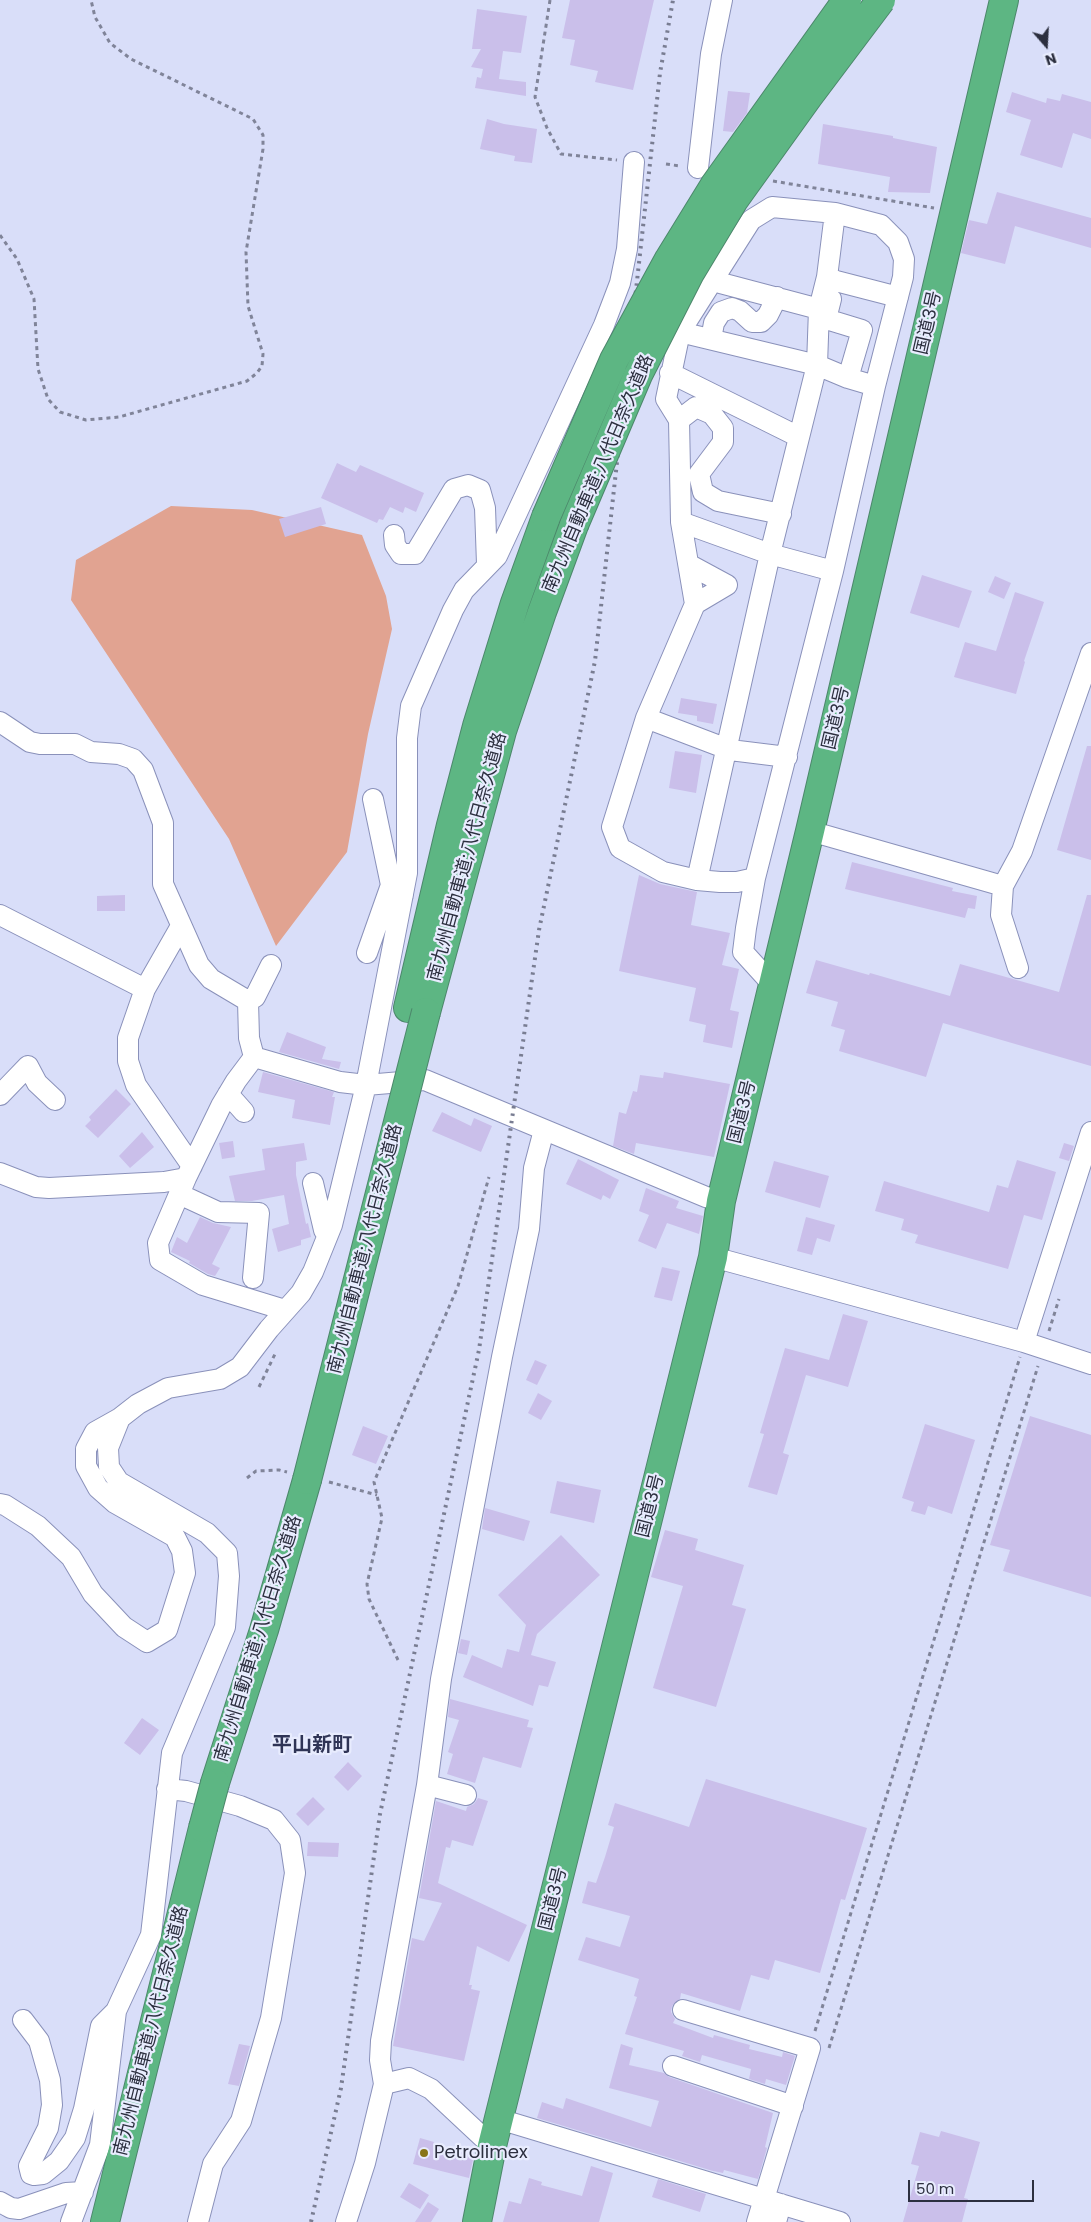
<!DOCTYPE html>
<meta charset="utf-8">
<style>
body{margin:0}
#map{position:relative;width:1091px;height:2222px;overflow:hidden;background:#d9def9;font-family:Poppins,sans-serif}
canvas{display:block}
.north{position:absolute;left:1021px;top:20px;width:50px;height:50px;-webkit-text-stroke:4px #e8ecfe;paint-order:stroke;rotate:161deg;font-size:14px;font-weight:700;line-height:20px;text-align:center;color:#2c2f3f}
.north::after{content:'';display:block;margin:auto;width:18px;height:22px;background:#2c2f3f;clip-path:polygon(50% 0,100% 100%,50% 72%,0 100%)}
.scale{position:absolute;left:908px;top:2180px;width:126px;height:22px;box-sizing:border-box;border:2px solid #2c2f3f;border-top:0;padding-left:6px;font-size:15px;line-height:18px;white-space:nowrap;color:#2c2f3f;-webkit-text-stroke:4px #e8ecfe;paint-order:stroke}
</style>
<div id="map">
<canvas width="1091" height="2222"></canvas>
<div class="north">N</div>
<div class="scale">50 m</div>
</div>
<script>
const g = document.querySelector('canvas').getContext('2d');
g.lineJoin = 'round';
function fill(path, color) {
  g.fillStyle = color;
  g.fill(path, 'evenodd');
}
function poly(rows) {
  const path = new Path2D();
  for (const r of rows) {
    path.moveTo(r[0], r[1]);
    for (let i = 2; i < r.length; i += 2) path.lineTo(r[i], r[i + 1]);
  }
  return path;
}
function strokePath(path, color, width, dash) {
  g.strokeStyle = color;
  g.lineWidth = width;
  g.lineCap = dash ? 'butt' : 'round';
  g.setLineDash(dash || []);
  g.stroke(path);
}
function write(font, color, halo, rows, align = 'center') {
  g.font = font + ' Poppins,"Noto Sans JP",sans-serif';
  g.lineWidth = 4.5;
  g.setLineDash([]);
  g.textBaseline = 'middle';
  g.strokeStyle = halo;
  g.fillStyle = color;
  for (const [text, x, y, turn = 0] of rows) {
    g.save();
    g.translate(x, y);
    g.rotate((+turn || 0) * Math.PI / 180);
    g.textAlign = isNaN(turn) ? turn : align;
    if (halo) g.strokeText(text, 0, 0);
    g.fillText(text, 0, 0);
    g.restore();
  }
}
const green = poly([
 [171,506,252,510,362,535,386,596,392,629,368,734,347,852,276,946,229,839,71,600,76,560]
]);
const building = poly([
 [570,0,654,0,633,90,595,82,598,71,570,65,575,40,562,38],
 [477,9,527,16,521,53,503,51,499,79,526,82,526,96,475,88,477,77,481,78,483,69,471,67,481,49,472,49],
 [728,91,750,93,747,113,733,132,723,131],
 [1012,92,1046,103,1047,98,1060,101,1062,94,1091,102,1091,139,1073,133,1062,168,1020,155,1031,120,1006,112],
 [487,119,504,124,537,129,532,163,514,161,515,156,480,149],
 [823,124,893,136,893,138,937,147,930,193,888,192,890,177,818,164],
 [997,192,1091,218,1091,248,1015,226,1005,264,961,253,969,220,987,224],
 [337,463,356,472,360,465,424,493,416,512,405,507,403,513,390,507,383,520,379,519,377,523,321,498],
 [321,507,326,524,285,537,279,519],
 [922,575,972,591,959,628,910,613],
 [995,576,1011,583,1004,599,988,592],
 [1015,592,1044,602,1024,661,1025,662,1016,694,954,677,965,642,996,651],
 [681,698,717,704,713,724,697,721,697,716,678,713],
 [1087,746,1091,746,1091,860,1057,850],
 [675,751,702,755,696,793,669,788],
 [852,862,953,888,952,891,977,896,975,909,968,908,965,918,845,889],
 [639,875,660,884,697,892,691,925,730,933,722,965,739,969,730,1010,739,1012,732,1048,703,1042,706,1025,689,1021,696,988,619,971],
 [125,895,125,911,97,911,97,896],
 [1087,895,1091,895,1091,1066,943,1023,926,1077,839,1051,845,1030,831,1026,838,1002,806,993,816,960,869,975,870,973,950,996,960,964,1059,992],
 [287,1032,326,1047,322,1059,341,1062,339,1069,279,1052],
 [263,1072,334,1092,332,1097,335,1097,330,1125,292,1118,295,1100,258,1092],
 [664,1072,730,1084,714,1157,636,1143,634,1154,613,1146,619,1112,626,1114,633,1091,637,1092,640,1075,663,1078],
 [116,1089,131,1104,98,1138,85,1126,91,1120,89,1117],
 [442,1112,471,1126,474,1118,492,1126,481,1152,432,1131],
 [142,1132,154,1147,130,1168,119,1156],
 [233,1141,235,1157,222,1159,219,1143],
 [304,1143,307,1160,296,1162,296,1175,306,1224,308,1223,311,1237,301,1240,301,1245,278,1252,272,1229,289,1224,284,1195,252,1201,235,1201,229,1176,265,1170,262,1149],
 [1064,1143,1074,1146,1069,1161,1059,1158],
 [578,1159,619,1180,610,1199,603,1195,601,1200,566,1184],
 [1017,1160,1056,1172,1042,1220,1024,1215,1008,1269,915,1243,918,1235,901,1230,904,1219,875,1211,884,1181,989,1212,997,1185,1008,1188],
 [774,1161,829,1176,820,1208,765,1192],
 [646,1188,679,1201,676,1208,703,1216,699,1234,667,1223,656,1249,638,1241,649,1215,639,1211],
 [200,1217,213,1223,231,1227,212,1264,220,1268,215,1276,208,1274,189,1263,190,1261,171,1252,177,1237,187,1243],
 [806,1217,835,1225,830,1242,817,1238,812,1255,797,1251],
 [662,1267,680,1271,672,1301,654,1297],
 [843,1314,868,1321,848,1387,806,1375,783,1453,789,1455,777,1495,748,1487,764,1434,760,1433,785,1348,829,1360],
 [535,1360,547,1365,537,1385,526,1380],
 [538,1393,552,1401,541,1420,528,1413],
 [1030,1416,1091,1435,1091,1597,1003,1571,1010,1550,990,1545],
 [925,1424,975,1440,952,1514,928,1506,925,1515,911,1511,914,1502,902,1498],
 [363,1426,388,1436,376,1464,352,1455],
 [557,1481,601,1490,594,1523,550,1513],
 [485,1508,530,1521,524,1541,482,1529],
 [665,1530,698,1539,695,1550,744,1565,732,1605,746,1609,716,1707,653,1688,683,1586,651,1577],
 [561,1535,600,1575,537,1634,531,1655,556,1662,548,1687,539,1685,533,1706,463,1677,472,1655,502,1668,507,1649,519,1652,526,1625,498,1595],
 [461,1639,470,1641,467,1655,458,1653],
 [450,1699,529,1720,527,1727,533,1728,521,1768,483,1757,475,1783,447,1774,453,1754,448,1752,459,1720,448,1717],
 [142,1718,159,1730,140,1755,124,1743],
 [348,1762,362,1776,348,1791,334,1777],
 [706,1779,867,1828,845,1900,841,1899,820,1973,775,1960,769,1980,751,1975,740,2011,681,1993,680,1999,672,2006,671,2012,675,2019,673,2023,713,2038,714,2035,750,2045,749,2049,782,2057,783,2052,795,2056,786,2085,766,2079,765,2084,749,2079,751,2069,702,2055,700,2062,682,2056,684,2051,625,2034,637,1997,634,1996,639,1979,578,1960,586,1937,620,1947,630,1916,582,1903,588,1881,596,1883,605,1857,614,1827,608,1825,615,1803,689,1827],
 [313,1797,325,1809,308,1826,296,1814],
 [478,1798,488,1801,473,1846,452,1840,450,1848,446,1847,438,1883,527,1925,509,1962,477,1946,469,1985,472,1985,471,1989,480,1991,464,2061,393,2046,412,1938,424,1941,442,1903,419,1898,436,1801,466,1811,467,1807,474,1804],
 [308,1842,339,1843,338,1857,307,1856],
 [239,2044,250,2046,239,2086,228,2084],
 [621,2044,633,2048,629,2065,664,2073,669,2077,773,2113,765,2147,767,2148,758,2179,724,2170,723,2173,713,2171,537,2118,542,2102,563,2109,566,2098,651,2127,659,2101,609,2088],
 [941,2131,980,2142,964,2198,968,2199,962,2222,903,2222,919,2166,911,2164,920,2132,939,2137],
 [420,2138,434,2142,433,2145,474,2155,469,2178,413,2164],
 [591,2166,613,2173,599,2222,503,2222,509,2201,521,2204,529,2178,542,2182,541,2185,582,2196],
 [658,2179,706,2194,700,2212,652,2197],
 [409,2183,429,2195,420,2209,400,2197],
 [428,2202,439,2209,431,2222,415,2222]
]);
const path = poly([
 [550,0,535,97,547,128,561,154,617,160],
 [666,164,680,166],
 [773,181,934,208],
 [0,235,17,259,34,299,38,369,48,399,60,412,86,420,119,417,247,381,257,373,262,366,263,354,248,306,246,252,263,149,263,135,253,119,131,59,110,43,95,17,91,0],
 [1049,1331,1059,1299],
 [259,1387,276,1352],
 [247,1478,256,1471,279,1470,287,1472],
 [329,1482,377,1495],
 [398,1660,369,1599,367,1584,382,1518,374,1482,458,1286,489,1177],
 [815,2031,1020,1357],
 [829,2048,1038,1366]
]);
const minor = poly([
 [698,168,711,54,722,0],
 [827,277,836,281,898,297],
 [713,281,819,309],
 [831,299,826,319,862,330,848,378],
 [680,332,817,365,848,378,875,386],
 [711,339,714,323,721,312,732,308,740,311,752,322,761,322,768,315,777,297],
 [670,373,799,437],
 [679,420,696,407,712,414,723,428,723,442,699,474,703,492,718,501,781,514],
 [681,522,770,554,833,571],
 [394,535,395,545,401,554,415,554,454,489,468,485,480,490,485,508,487,564],
 [690,565,727,585,695,604],
 [646,718,730,750,787,757],
 [0,722,30,742,40,744,75,744,91,752,119,754,133,759,143,770,163,823,163,884,199,965,211,979,248,1001,249,1038,254,1057],
 [373,799,391,885],
 [810,831,1003,886],
 [755,878,737,882,720,882,697,880,663,872,620,848,612,827,646,718,695,604,681,522,679,420,666,399,680,332,751,220,772,207,835,213,881,225,898,242,904,259,903,277,875,386,833,571,755,878,746,928,743,952,773,985],
 [697,880,770,554,817,365,819,309,827,277,835,213],
 [0,915,145,989],
 [181,926,145,989,128,1038,128,1061,136,1085,192,1166],
 [367,953,391,885,403,895],
 [1018,968,1001,915,1003,886,1022,851,1091,653],
 [248,1001,255,997,271,965],
 [254,1057,340,1082,366,1085,425,1080,706,1197,721,1201],
 [228,1094,244,1112],
 [0,1095,28,1066,37,1083,55,1100],
 [0,1173,36,1187,49,1188,164,1182,186,1178,221,1106,236,1081,254,1057],
 [186,1178,158,1243,160,1260,203,1285,285,1310],
 [313,1183,324,1230,327,1235],
 [179,1194,218,1212,259,1213,253,1278],
 [713,1257,1024,1342,1091,1364],
 [1024,1342,1091,1132],
 [0,1504,5,1505,38,1526,71,1557,93,1594,124,1627,147,1642,167,1630,185,1573,182,1551,175,1537,115,1503,98,1488,86,1466,86,1449,95,1432,120,1418,138,1404,168,1388,220,1379,240,1367,269,1329,301,1293,313,1272,332,1225,366,1085,407,873,407,738,411,706,453,610,464,590,497,556,604,325,620,283,627,249,634,162],
 [427,1785,466,1795],
 [167,1789,186,1791,240,1806,274,1820,290,1840,295,1873,271,2018,241,2121,213,2164,198,2222],
 [683,2010,810,2048,757,2222],
 [23,2020,39,2041,50,2080,52,2105,48,2128,29,2166,31,2174,34,2175,43,2174,59,2161,75,2138,84,2109,101,2026,116,2011],
 [673,2066,793,2106],
 [384,2084,380,2060,381,2041,427,1785,441,1679,502,1357,529,1229,534,1168,544,1130],
 [499,2119,840,2222],
 [0,2202,11,2208,19,2209,66,2193,83,2192],
 [71,2222,100,2145,116,2011,151,1935,172,1753,225,1627,229,1576,227,1553,207,1533,119,1482,109,1467,108,1448,120,1418],
 [346,2222,365,2163,384,2084,409,2078,431,2089,492,2146],
 [776,2222,781,2204]
]);
const highway = poly([
 [408,1008,451,825,477,726,515,603,546,517],
 [426,1012,502,731,542,612,574,525],
 [215,1783,264,1630,307,1480],
 [105,2222,203,1828],
 [477,2222,492,2146,713,1257,721,1201,810,831,1004,0]
]);
const rail = poly([
 [311,2222,341,2088,380,1814,479,1350,539,930,595,661,660,73,673,0]
]);
const highwayBridge = poly([
 [546,517,614,360,669,259,714,186,847,0],
 [574,525,638,375,690,273,734,200,808,97,881,0],
 [307,1480,426,1012],
 [203,1828,215,1783]
]);
const markers = [
 [424,2153,5,"#887518"]
];
const streetNames = [
 ["国道3号",929,323,-77],
 ["南九州自動車道;八代日奈久道路",599,474,-67],
 ["国道3号",837,718,-77],
 ["南九州自動車道;八代日奈久道路",468,857,-75],
 ["国道3号",743,1112,-76],
 ["南九州自動車道;八代日奈久道路",366,1249,-76],
 ["国道3号",651,1506,-76],
 ["南九州自動車道;八代日奈久道路",259,1639,-73],
 ["国道3号",554,1899,-76],
 ["南九州自動車道;八代日奈久道路",152,2031,-76]
];
const poiNames = [
 ["Petrolimex",434,2153]
];
const quarterNames = [
 ["平山新町",312,1746]
];
fill(green, '#e1a391');
fill(building, '#cabfea');
strokePath(minor, '#8a91ba', 22);
strokePath(highway, '#4c876b', 30);
strokePath(path, '#808499', 3, [4, 4]);
strokePath(minor, '#fff', 20);
strokePath(highway, '#5db683', 28);
strokePath(rail, '#797d92', 4, [2.5, 5]);
strokePath(highwayBridge, '#4c876b', 30, []);
strokePath(highwayBridge, '#5db683', 28);
for (const [x, y, r, color] of markers) {
  const dot = new Path2D();
  dot.arc(x, y, r, 0, 2 * Math.PI);
  g.fillStyle = color;
  g.fill(dot);
  strokePath(dot, '#e8ecfe', 2);
}
write('18px', '#2c2f3f', '#e8ecfe', streetNames);
write('18px', '#2c2f3f', '#e8ecfe', poiNames, 'left');
write('bold 20px', '#2f3456', '#e8ecfe', quarterNames);
</script>
